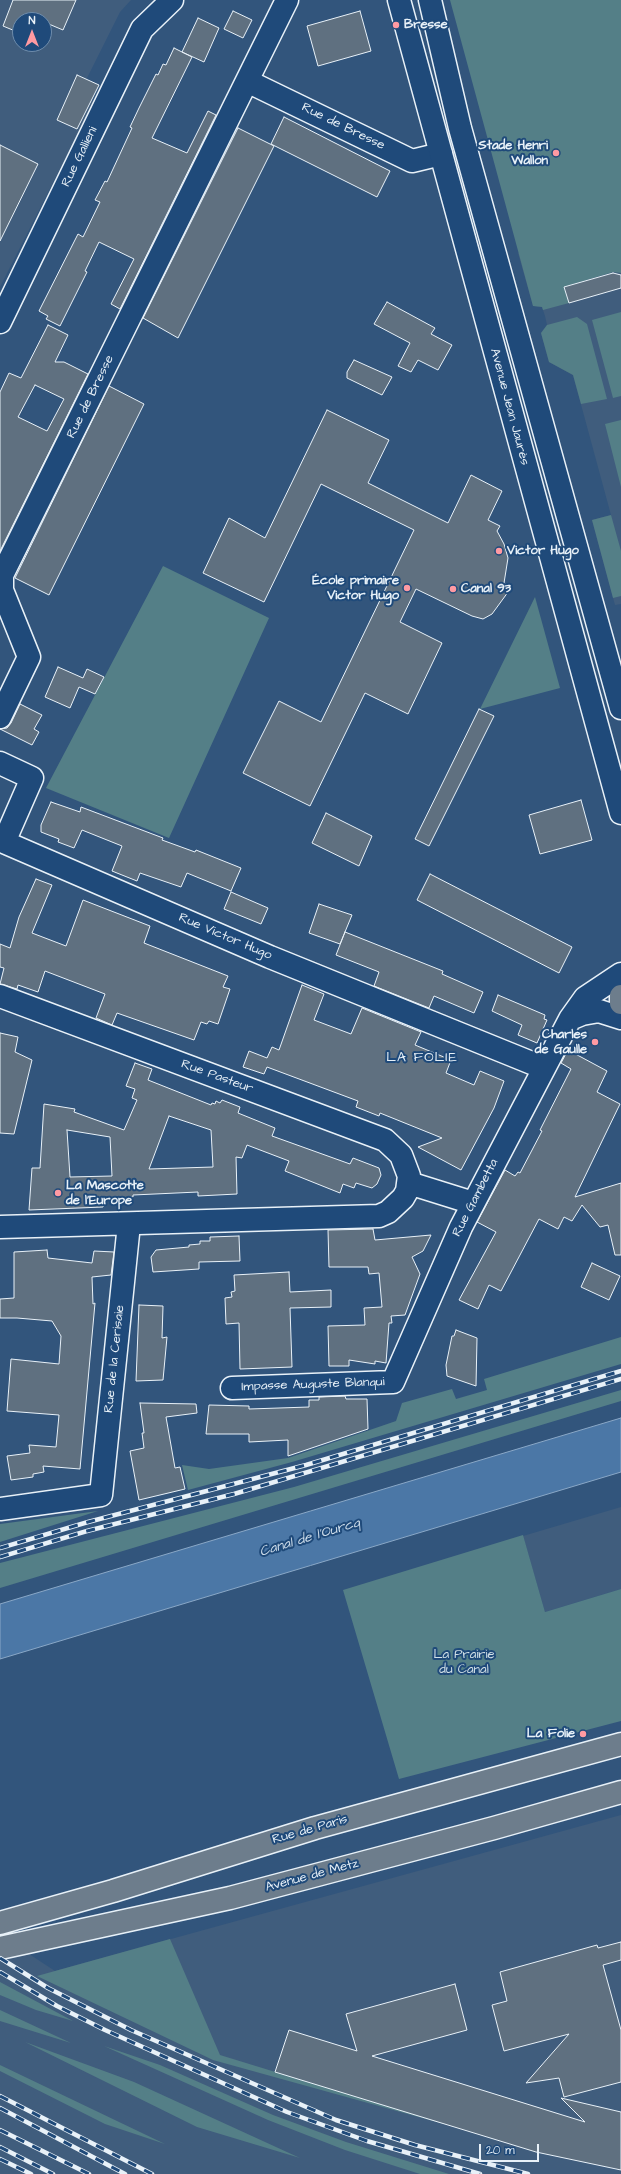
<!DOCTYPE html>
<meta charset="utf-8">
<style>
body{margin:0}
#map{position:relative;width:621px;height:2174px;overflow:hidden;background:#32557c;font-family:"Architects Daughter",sans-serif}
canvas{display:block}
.north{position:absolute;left:12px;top:12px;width:40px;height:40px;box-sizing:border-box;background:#1f4a7a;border:1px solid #6f8dac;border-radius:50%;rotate:0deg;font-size:11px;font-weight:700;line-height:16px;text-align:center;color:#e8f1f8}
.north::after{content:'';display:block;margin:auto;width:14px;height:18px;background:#ff9aa2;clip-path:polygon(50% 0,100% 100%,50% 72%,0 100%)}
.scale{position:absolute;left:479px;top:2144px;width:60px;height:18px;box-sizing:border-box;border:2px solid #e8f1f8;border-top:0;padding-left:5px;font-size:12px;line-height:14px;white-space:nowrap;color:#e8f1f8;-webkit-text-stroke:3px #1f4a7a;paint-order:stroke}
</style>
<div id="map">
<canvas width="621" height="2174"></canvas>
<div class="north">N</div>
<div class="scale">20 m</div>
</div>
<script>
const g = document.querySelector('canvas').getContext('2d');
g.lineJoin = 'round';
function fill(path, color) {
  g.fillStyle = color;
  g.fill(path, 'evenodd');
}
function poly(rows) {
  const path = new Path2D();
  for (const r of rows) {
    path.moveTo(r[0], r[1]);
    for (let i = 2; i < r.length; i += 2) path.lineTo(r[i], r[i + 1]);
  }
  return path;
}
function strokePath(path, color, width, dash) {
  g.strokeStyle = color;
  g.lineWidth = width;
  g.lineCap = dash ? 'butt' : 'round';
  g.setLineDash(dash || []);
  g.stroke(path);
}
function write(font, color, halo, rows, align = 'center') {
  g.font = font + ' "Architects Daughter",sans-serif';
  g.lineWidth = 4;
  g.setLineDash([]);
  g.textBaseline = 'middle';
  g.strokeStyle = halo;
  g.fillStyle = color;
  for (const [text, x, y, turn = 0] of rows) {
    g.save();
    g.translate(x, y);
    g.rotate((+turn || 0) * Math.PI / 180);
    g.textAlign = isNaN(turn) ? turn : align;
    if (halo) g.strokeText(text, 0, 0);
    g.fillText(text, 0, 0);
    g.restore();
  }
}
const built = poly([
 [0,0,131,0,120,12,79,94,94,102,0,287],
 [20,20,44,20,44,44,20,44],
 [518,253,621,273,621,604,615,605,592,520,611,515,573,375,549,362,541,333,547,325,545,316,542,307,533,306],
 [621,1507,621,1589,545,1612,523,1536],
 [621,1815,621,2174,0,2174,0,1935,55,1971]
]);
const green = poly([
 [450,0,621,0,621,273,613,272,564,287,569,303,543,310,542,307,533,306],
 [621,312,621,396,613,398,592,320],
 [577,317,587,324,607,399,581,404,573,375,549,362,541,333,547,325],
 [621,420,621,487,605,424],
 [611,515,621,551,621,596,613,598,592,520],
 [163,566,269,618,169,838,46,788],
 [535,597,560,688,480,709],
 [621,1337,621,1364,292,1462,188,1490,182,1465,209,1469,288,1458,396,1421,402,1403,452,1389,456,1399,487,1390,484,1379],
 [621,1390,621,1401,0,1588,0,1563,294,1487],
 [98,1511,0,1542,0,1524],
 [523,1535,545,1612,621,1589,621,1721,399,1779,343,1590],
 [170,1939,220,2055,451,2126,213,2060,37,1976],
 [0,1982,73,2021,36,2010,0,1995],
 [0,2010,71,2043,0,2021],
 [25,2042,134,2082,300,2158,197,2127],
 [104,2046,160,2065,273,2115,346,2142,449,2174,420,2174,345,2150,268,2120],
 [0,2065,165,2144,105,2124,0,2071]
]);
const water = poly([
 [621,1418,621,1472,0,1659,0,1604,621,1418]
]);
const building = poly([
 [13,0,76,0,63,30,44,22,44,20,20,20,20,33,3,26,13,0],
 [233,11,252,20,243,38,224,29,233,11],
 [360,11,371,51,318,66,307,26,360,11],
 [198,18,219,28,204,62,182,52,198,18],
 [174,48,192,57,152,138,187,153,208,111,216,115,120,309,111,304,134,259,99,242,85,271,87,272,60,326,46,319,48,316,39,311,78,234,83,237,100,202,95,200,105,181,107,182,132,128,130,127,139,108,156,74,158,75,163,64,166,65,174,48],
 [77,75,99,85,77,129,57,120,77,75],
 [284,117,390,171,377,197,271,144,284,117],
 [238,128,274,146,178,338,143,318,238,128],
 [0,145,38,164,0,241,0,145],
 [613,273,621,275,621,288,569,303,564,287,613,273],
 [387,302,435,328,431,334,452,345,438,370,418,360,411,372,398,366,410,343,374,324,387,302],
 [48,325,68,335,55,362,64,362,88,374,0,551,0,392,9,373,21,378,48,325],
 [35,385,64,399,47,431,18,417,35,385],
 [354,360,392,377,382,395,347,378,347,372,354,360],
 [109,386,144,404,49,595,15,578,109,386],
 [327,410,389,440,368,483,448,523,471,475,502,491,488,520,500,526,497,531,504,544,508,558,504,583,511,588,492,614,483,619,472,616,416,589,400,622,442,643,408,714,365,693,310,806,243,773,279,701,321,722,414,530,321,484,264,602,203,573,229,518,265,538,327,410],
 [58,667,83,678,87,669,104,677,95,694,79,687,70,708,45,697,58,667],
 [20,704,42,715,34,729,39,732,32,745,0,729,7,728,11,723,20,704],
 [479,709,494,716,429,846,415,839,479,709],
 [581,800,592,840,540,854,529,815,581,800],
 [51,802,80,812,81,807,163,838,162,840,195,852,196,850,241,868,231,891,187,873,181,887,140,873,137,881,112,871,122,846,82,830,74,848,58,842,59,839,41,832,41,825,51,802],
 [326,813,372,836,359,866,312,843,326,813],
 [430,874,572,947,559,973,417,900,430,874],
 [36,879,52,885,32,933,66,946,83,900,150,926,144,943,228,976,223,987,230,989,218,1024,209,1021,207,1024,201,1022,194,1040,117,1013,112,1025,96,1018,105,994,45,971,38,992,18,985,17,989,0,984,4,968,0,967,0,944,10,948,19,917,36,879],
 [231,892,268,908,261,924,224,909,231,892],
 [319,904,352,915,340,944,309,933,319,904],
 [345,932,443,971,442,974,483,992,474,1013,434,996,429,1008,374,986,379,972,336,955,345,932],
 [302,985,324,994,314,1020,351,1034,362,1008,421,1032,415,1045,451,1060,446,1073,474,1085,480,1071,504,1081,494,1108,461,1170,418,1147,442,1138,380,1113,379,1116,356,1107,358,1101,267,1067,264,1074,243,1067,249,1051,267,1058,272,1047,279,1050,302,985],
 [498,995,545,1015,544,1019,547,1020,537,1043,518,1035,522,1025,492,1011,498,995],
 [0,1033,18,1037,15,1052,32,1060,14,1134,0,1133,0,1033],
 [568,1050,607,1071,597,1092,620,1104,575,1197,621,1183,621,1255,615,1255,608,1225,600,1227,582,1205,572,1221,564,1217,558,1229,539,1219,501,1291,489,1285,478,1309,459,1300,496,1232,477,1222,505,1170,515,1176,518,1172,520,1173,542,1131,540,1130,571,1069,561,1063,568,1050],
 [135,1063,152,1069,148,1080,211,1105,212,1103,215,1104,216,1101,220,1103,222,1100,240,1107,238,1113,275,1128,272,1136,350,1164,353,1158,379,1168,381,1175,377,1184,372,1188,356,1183,354,1188,343,1184,340,1193,285,1171,289,1161,247,1145,242,1158,236,1157,237,1194,198,1196,198,1192,133,1195,133,1197,103,1199,103,1207,29,1210,32,1168,40,1168,44,1104,75,1109,74,1112,124,1130,137,1100,132,1098,135,1089,126,1086,135,1063],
 [169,1116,211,1130,213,1167,149,1169,169,1116],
 [67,1130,110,1137,112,1176,70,1177,67,1130],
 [373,1229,375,1240,431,1235,423,1251,412,1257,420,1274,405,1315,391,1316,392,1323,389,1323,386,1363,375,1361,375,1364,349,1360,349,1366,329,1366,328,1326,365,1325,364,1308,382,1307,379,1273,369,1274,368,1267,329,1267,328,1230,373,1229],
 [239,1236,240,1261,199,1262,199,1269,153,1272,151,1257,156,1250,189,1247,189,1245,200,1244,200,1241,210,1241,210,1237,239,1236],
 [47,1250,48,1258,92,1263,94,1251,114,1252,111,1275,92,1277,93,1304,95,1303,80,1469,43,1466,44,1472,33,1474,33,1477,11,1480,7,1456,30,1453,29,1445,56,1447,59,1415,7,1411,11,1359,59,1364,61,1336,52,1321,17,1318,0,1318,0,1299,14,1298,14,1252,47,1250],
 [592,1263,620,1276,609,1300,581,1287,592,1263],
 [289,1272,290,1292,331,1290,331,1307,290,1308,292,1367,240,1369,239,1323,226,1324,225,1298,232,1297,231,1292,235,1291,234,1275,289,1272],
 [139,1305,163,1306,162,1338,167,1337,163,1380,136,1381,139,1305],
 [456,1330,477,1338,476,1386,447,1376,446,1365,452,1336,454,1336,456,1330],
 [345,1396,346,1399,367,1399,368,1429,288,1456,288,1440,249,1442,249,1434,206,1434,209,1405,249,1406,249,1409,309,1407,309,1400,319,1400,319,1397,345,1396],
 [140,1403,196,1404,197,1413,166,1417,175,1468,180,1467,185,1489,139,1500,130,1451,144,1448,142,1433,144,1433,140,1403],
 [621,1942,621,1960,603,1965,621,2030,621,2082,564,2097,559,2078,526,2083,569,2034,504,2051,492,2005,507,2001,500,1972,597,1945,598,1948,621,1942],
 [455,1984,467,2030,372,2056,585,2122,561,2098,621,2112,621,2170,536,2152,275,2072,289,2030,357,2051,346,2014,455,1984]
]);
const minor = poly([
 [247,81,412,161,441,154],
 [0,322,142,29,172,0],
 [0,717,29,657,2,590,2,575,287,0],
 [0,763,32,778,4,842,270,957,544,1068],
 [0,996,385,1140,401,1155,409,1176,407,1191,403,1198,388,1212,379,1216,0,1227],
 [570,1019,582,1014,599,1011,621,1018],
 [409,1183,473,1203],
 [232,1388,393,1382,461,1227,570,1019,585,998,621,974],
 [0,1509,101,1495,129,1224]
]);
const secondary = poly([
 [399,0,621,813],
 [430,0,460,128,621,708]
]);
const primary = poly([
 [621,996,621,1003],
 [0,1923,113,1891,315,1828,621,1744],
 [0,1948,230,1898,494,1828,621,1792]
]);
const rail = poly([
 [0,1548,88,1522,306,1465,621,1371],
 [0,1557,87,1531,234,1494,621,1379],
 [0,1958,48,1988,131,2030,336,2120,415,2145,528,2174],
 [0,1972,57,2006,105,2030,287,2112,367,2141,480,2174],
 [0,2096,152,2174],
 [0,2108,125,2174],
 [0,2130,89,2174],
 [0,2147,53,2174],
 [0,2159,31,2174]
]);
const markers = [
 [396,25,4,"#ff9aa2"],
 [556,153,4,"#ff9aa2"],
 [499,551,4,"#ff9aa2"],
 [407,588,4,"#ff9aa2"],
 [453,589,4,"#ff9aa2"],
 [595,1042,4,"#ff9aa2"],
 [58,1193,4,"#ff9aa2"],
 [583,1734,4,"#ff9aa2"]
];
const poiNames = [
 ["Bresse",404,25],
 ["Stade Henri",548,146,"right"],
 ["Wallon",548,161,"right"],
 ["Victor Hugo",507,551],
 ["École primaire",399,581,"right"],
 ["Victor Hugo",399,596,"right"],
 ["Canal 93",461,589],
 ["Charles",587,1035,"right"],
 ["de Gaulle",587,1050,"right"],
 ["La Mascotte",66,1186],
 ["de l'Europe",66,1201],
 ["La Folie",575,1734,"right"]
];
const streetNames = [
 ["Rue de Bresse",343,127,26],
 ["Rue Gallieni",80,157,-64],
 ["Rue de Bresse",91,397,-64],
 ["Avenue Jean Jaurès",509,407,75],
 ["Rue Victor Hugo",225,937,23],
 ["Rue Pasteur",217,1077,20],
 ["Rue Gambetta",476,1198,-63],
 ["Rue de la Cerisaie",115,1359,-84],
 ["Impasse Auguste Blanqui",313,1385,-2],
 ["Rue de Paris",310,1830,-16],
 ["Avenue de Metz",312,1876,-15]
];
const parkNames = [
 ["La Prairie",464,1655],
 ["du Canal",464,1670]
];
const neighbourhoodNames = [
 ["LA FOLIE",422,1058]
];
const waterNames = [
 ["Canal de l'Ourcq",310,1538,-17]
];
fill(built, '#405d7d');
fill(green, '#547f87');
fill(water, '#4b77a6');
strokePath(water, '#8aa8c7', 1);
fill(building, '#5f7080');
strokePath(building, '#e8f1f8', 1);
strokePath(minor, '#e8f1f8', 25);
strokePath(secondary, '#e8f1f8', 25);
strokePath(primary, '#e8f1f8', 25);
strokePath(minor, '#1f4a7a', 22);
strokePath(secondary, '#1f4a7a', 22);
strokePath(primary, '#6d7d8c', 22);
strokePath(rail, '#e8f1f8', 4.5);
strokePath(rail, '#1f4a7a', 3, [9]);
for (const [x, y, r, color] of markers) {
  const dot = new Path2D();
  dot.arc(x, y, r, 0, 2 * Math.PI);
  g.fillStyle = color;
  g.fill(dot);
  strokePath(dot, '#1f4a7a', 1.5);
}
write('bold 13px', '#e8f1f8', '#1f4a7a', poiNames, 'left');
write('13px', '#e8f1f8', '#1f4a7a', streetNames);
write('13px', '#d2e0e7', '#1f4a7a', parkNames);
g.letterSpacing = '1px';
write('14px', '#e8f1f8', '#1f4a7a', neighbourhoodNames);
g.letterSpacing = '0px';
write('italic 14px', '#d0dfec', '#1f4a7a', waterNames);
</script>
